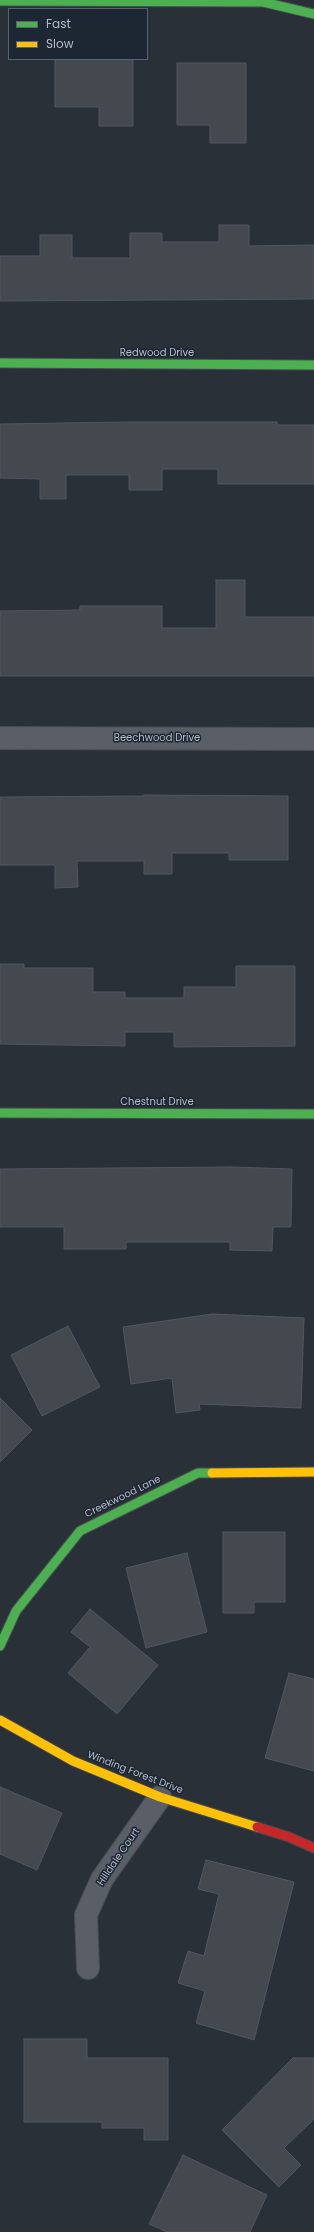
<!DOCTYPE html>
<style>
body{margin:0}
#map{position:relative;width:314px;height:2232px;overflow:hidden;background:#2a3038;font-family:Poppins,sans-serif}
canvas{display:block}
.legend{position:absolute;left:8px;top:8px;width:140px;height:52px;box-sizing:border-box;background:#1d2633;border:1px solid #59626f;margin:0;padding:5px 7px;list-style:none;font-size:12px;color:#b4bcc9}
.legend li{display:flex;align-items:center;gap:8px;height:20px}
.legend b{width:20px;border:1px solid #59626f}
</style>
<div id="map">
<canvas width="314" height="2232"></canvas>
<ul class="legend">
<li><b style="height:5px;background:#4caf50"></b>Fast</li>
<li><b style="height:5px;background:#ffc107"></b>Slow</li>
</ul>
</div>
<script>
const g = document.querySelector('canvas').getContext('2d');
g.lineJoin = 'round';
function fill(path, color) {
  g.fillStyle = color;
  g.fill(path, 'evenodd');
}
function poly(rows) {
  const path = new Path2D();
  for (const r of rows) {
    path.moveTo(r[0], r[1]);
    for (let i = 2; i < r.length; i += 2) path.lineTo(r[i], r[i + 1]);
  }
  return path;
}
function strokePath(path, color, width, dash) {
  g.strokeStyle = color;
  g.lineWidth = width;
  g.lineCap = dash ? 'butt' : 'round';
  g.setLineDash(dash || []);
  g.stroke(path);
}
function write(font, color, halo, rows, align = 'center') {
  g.font = font + ' Poppins,sans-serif';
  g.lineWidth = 3;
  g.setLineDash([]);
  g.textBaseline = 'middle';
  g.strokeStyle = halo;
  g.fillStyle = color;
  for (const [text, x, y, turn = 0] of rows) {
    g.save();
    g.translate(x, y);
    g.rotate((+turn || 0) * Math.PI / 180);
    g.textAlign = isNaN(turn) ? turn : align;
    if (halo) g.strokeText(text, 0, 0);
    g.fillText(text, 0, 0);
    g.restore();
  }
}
const building = poly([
 [55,59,133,59,133,126,99,126,99,107,55,107,55,59],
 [177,63,246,63,246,143,210,143,210,125,177,125,177,63],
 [219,225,249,225,249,246,314,245,314,299,0,301,0,256,40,256,40,235,72,235,72,258,130,258,130,233,162,233,162,242,219,242,219,225],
 [129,422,277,422,277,425,314,425,314,484,218,484,218,469,162,469,162,490,129,490,129,475,66,475,66,499,40,499,40,479,0,478,0,424,129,422],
 [216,580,245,580,245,617,314,617,314,676,0,676,0,611,80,610,80,606,162,606,162,628,216,628,216,580],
 [144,795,288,796,288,860,229,860,229,853,172,853,172,874,144,874,144,861,77,861,78,887,55,888,55,865,0,865,0,797,144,796,144,795],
 [0,964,24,964,24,968,93,968,93,992,125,992,125,998,184,998,184,987,236,987,236,966,295,966,295,1046,174,1047,174,1032,125,1032,125,1046,0,1044,0,964],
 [231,1167,292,1169,291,1227,273,1227,272,1251,230,1250,230,1242,126,1242,126,1249,64,1249,64,1227,0,1227,0,1169,231,1167],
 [212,1314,304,1318,301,1408,199,1404,200,1410,176,1413,172,1378,131,1384,123,1327,212,1314],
 [68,1326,100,1387,42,1416,11,1355,68,1326],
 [0,1398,32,1430,0,1462,0,1398],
 [223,1532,285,1532,285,1602,254,1602,254,1613,223,1613,223,1532],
 [187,1553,207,1632,146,1648,126,1568,187,1553],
 [90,1609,158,1665,117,1714,68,1673,90,1647,71,1632,90,1609],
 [289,1673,314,1679,314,1771,265,1758,289,1673],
 [0,1787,62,1813,37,1870,0,1854,0,1787],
 [206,1860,294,1882,254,2040,196,2023,205,1991,178,1983,188,1951,204,1956,219,1894,198,1889,206,1860],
 [24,2039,87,2039,87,2058,168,2058,168,2140,144,2140,144,2128,102,2128,102,2122,24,2122,24,2039],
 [293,2058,314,2058,314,2119,284,2148,301,2165,279,2187,222,2130,293,2058],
 [183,2155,267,2195,250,2232,167,2232,149,2224,183,2155]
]);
const street = poly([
 [0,738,314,739],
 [88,1968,86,1915,102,1879,160,1797]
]);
const fast = poly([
 [0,1,263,2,314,14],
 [0,363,314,365],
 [0,1113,314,1114],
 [0,1646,16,1611,80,1531,198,1473,212,1473]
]);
const slow = poly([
 [212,1473,314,1472],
 [0,1720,73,1761,160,1797,257,1827]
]);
const jam = poly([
 [257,1827,289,1837,314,1848]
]);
const streetNames = [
 ["Redwood Drive",157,353],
 ["Beechwood Drive",157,738],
 ["Chestnut Drive",157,1102],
 ["Creekwood Lane",123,1497,-26],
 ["Winding Forest Drive",135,1773,21],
 ["Hilldale Court",119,1857,-56]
];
fill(building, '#444950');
strokePath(building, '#52575f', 1);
strokePath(street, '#484c53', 24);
strokePath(fast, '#484c53', 11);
strokePath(slow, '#484c53', 11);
strokePath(jam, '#484c53', 11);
strokePath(street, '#5a5e66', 22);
strokePath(fast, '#4caf50', 9);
strokePath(slow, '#ffc107', 9);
strokePath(jam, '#c62828', 9);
write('10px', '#b4bcc9', '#1d2633', streetNames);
</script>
